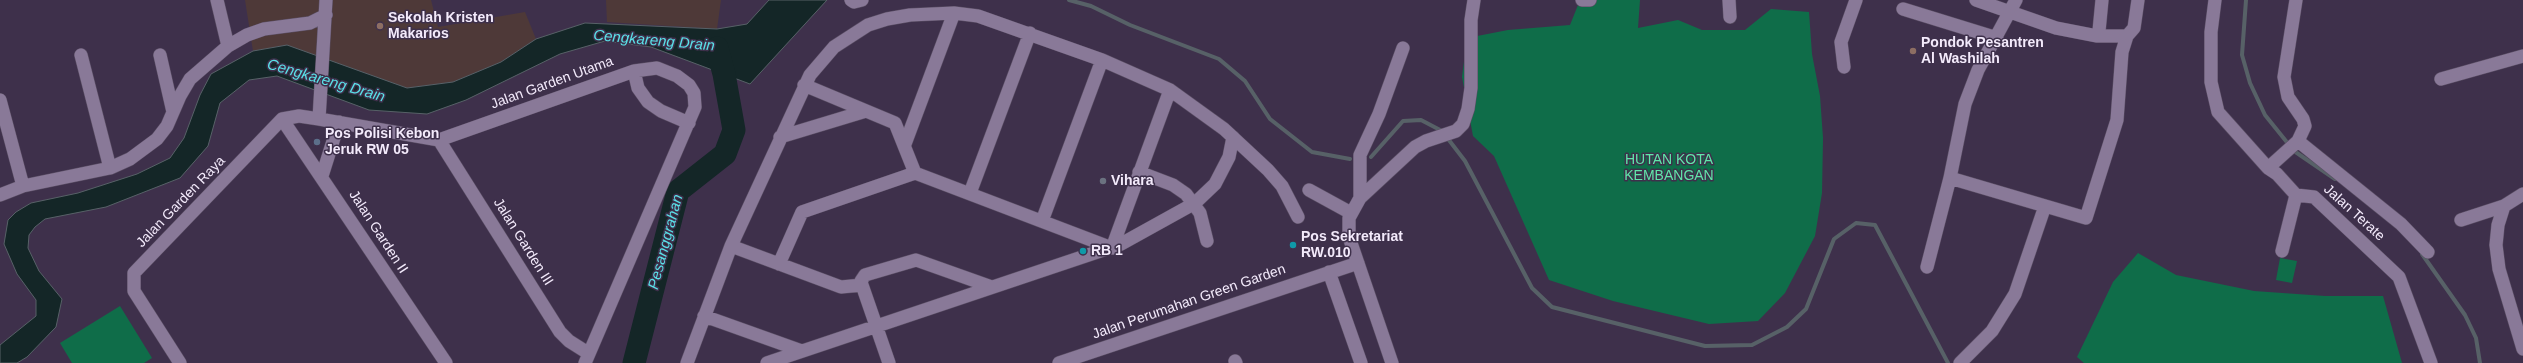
<!DOCTYPE html>
<style>
body{margin:0}
canvas{display:block;background:#3e304b}
</style>
<canvas width="2523" height="363"></canvas>
<script>
const g = document.querySelector('canvas').getContext('2d');
g.lineJoin = 'round';
function fill(path, color) {
  g.fillStyle = color;
  g.fill(path, 'evenodd');
}
function poly(rows) {
  const path = new Path2D();
  for (const r of rows) {
    path.moveTo(r[0], r[1]);
    for (let i = 2; i < r.length; i += 2) path.lineTo(r[i], r[i + 1]);
  }
  return path;
}
function strokePath(path, color, width, dash) {
  g.strokeStyle = color;
  g.lineWidth = width;
  g.lineCap = dash ? 'butt' : 'round';
  g.setLineDash(dash || []);
  g.stroke(path);
}
function write(font, color, halo, rows, align = 'center') {
  g.font = font + ' Helvetica,sans-serif';
  g.lineWidth = 3;
  g.setLineDash([]);
  g.textBaseline = 'middle';
  g.strokeStyle = halo;
  g.fillStyle = color;
  for (const [text, x, y, turn = 0] of rows) {
    g.save();
    g.translate(x, y);
    g.rotate((+turn || 0) * Math.PI / 180);
    g.textAlign = isNaN(turn) ? turn : align;
    if (halo) g.strokeText(text, 0, 0);
    g.fillText(text, 0, 0);
    g.restore();
  }
}
const commercial = poly([
 [245,0,431,0,438,27,525,12,536,39,501,62,453,82,407,88,287,45,253,51],
 [606,0,721,0,717,29,607,22]
]);
const green = poly([
 [1580,0,1640,0,1638,28,1678,20,1702,30,1745,30,1771,9,1809,12,1812,54,1820,96,1823,138,1822,193,1815,236,1785,293,1758,321,1709,324,1613,301,1549,280,1494,156,1473,136,1462,77,1467,38,1508,30,1570,25],
 [2138,253,2176,275,2254,291,2325,296,2383,296,2402,363,2084,363,2077,357,2113,282],
 [2280,258,2297,261,2292,283,2276,280],
 [120,306,152,358,144,363,72,363,60,343]
]);
const water = poly([
 [769,0,827,0,750,84,651,47,605,41,560,54,466,100,427,114,369,110,277,76,249,80,220,103,208,146,180,178,106,207,45,219,35,227,29,235,28,248,39,271,62,299,56,327,27,357,17,363,0,363,0,345,36,316,36,300,17,274,4,244,8,220,16,212,31,203,78,193,137,174,170,158,184,138,200,95,211,74,253,51,287,45,407,88,453,82,501,62,536,39,585,23,717,29,747,24,769,0]
]);
const stream = poly([
 [1069,0,1091,6,1130,25,1219,59,1245,81,1270,119,1312,152,1350,159],
 [2246,0,2242,55,2250,83,2265,115,2294,151,2335,179],
 [1371,157,1403,121,1421,120,1442,131,1465,161,1532,288,1552,307,1705,346,1752,345,1787,327,1806,309,1834,239,1856,223,1875,225,1948,363],
 [2422,254,2465,315,2476,338,2480,363]
]);
const river = poly([
 [634,363,678,191,725,154,734,130,724,74,717,48]
]);
const minor = poly([
 [217,0,228,46],
 [851,0,854,2,862,0],
 [1582,0,1590,0],
 [1729,0,1730,17],
 [1976,0,2056,28,2097,36,2127,36],
 [2016,0,1978,70,1965,104,1950,178,2086,218,2117,120,2122,52,2127,36,2134,28,2138,0],
 [2215,0,2211,32,2211,82,2218,112,2268,168],
 [2296,0,2284,77,2288,97,2303,119,2305,126,2298,141,2268,168,2277,174,2296,195],
 [1903,9,1997,38],
 [2099,31,2102,0],
 [81,55,110,168],
 [160,55,173,112],
 [1844,67,1841,42,1856,0],
 [634,71,638,88,648,102,661,111,689,123],
 [2441,79,2523,56],
 [804,85,895,123,915,173],
 [0,100,23,186],
 [282,119,446,363],
 [319,119,326,0],
 [780,137,866,111],
 [439,140,560,332,569,341,588,353],
 [2298,141,2401,224,2428,252],
 [905,144,954,13],
 [1139,172,1173,185,1186,194,1200,213,1207,241],
 [322,176,339,122],
 [1309,190,1351,213],
 [970,193,1030,33],
 [0,195,23,186,110,168,130,159,157,139,167,126,180,96,190,79,228,46,247,35,264,29,310,23,326,15],
 [2296,195,2314,197,2399,277,2431,363],
 [1360,198,1360,155,1379,114,1403,48],
 [2504,206,2498,225,2496,245,2499,269,2523,349],
 [2461,220,2504,206,2523,194],
 [1042,221,1102,60],
 [731,246,841,287,862,285],
 [1112,248,1170,90],
 [2282,251,2296,195],
 [779,264,802,212,915,173,1112,248],
 [1927,267,1950,178],
 [1329,272,1361,363],
 [704,316,802,351],
 [1235,361,1236,363],
 [180,363,134,291,134,273,282,119,299,116,319,119,439,140,634,71,657,68,677,76,689,85,694,93,695,107,585,363],
 [687,363,731,246,810,75,834,47,868,25,887,19,910,15,954,13,978,16,1102,60,1170,90,1224,129,1268,170,1282,186,1298,217],
 [767,363,1121,244,1195,203,1215,184,1229,157,1233,137],
 [889,363,862,285,861,281,865,275,916,260,992,287],
 [1059,363,1358,263],
 [1392,363,1349,237,1349,218,1360,198,1415,147,1426,141,1456,131,1463,124,1468,109,1471,88,1471,20,1474,0],
 [1960,363,1992,331,2015,294,2045,206]
]);
const markers = [
 [380,26,4,"#8d6e63"],
 [1913,51,4,"#8d6e63"],
 [317,142,4,"#5c6f8a"],
 [1103,181,4,"#6b7280"],
 [1293,245,4,"#0f9aa8"],
 [1083,251,4,"#0f9aa8"]
];
const poiNames = [
 ["Sekolah Kristen",388,18],
 ["Makarios",388,34],
 ["Pondok Pesantren",1921,43],
 ["Al Washilah",1921,59],
 ["Pos Polisi Kebon",325,134],
 ["Jeruk RW 05",325,150],
 ["Vihara",1111,181],
 ["Pos Sekretariat",1301,237],
 ["RW.010",1301,253],
 ["RB 1",1091,251]
];
const streetNames = [
 ["Jalan Garden Utama",552,83,-20],
 ["Jalan Garden Raya",181,202,-46],
 ["Jalan Terate",2354,213,42],
 ["Jalan Garden II",378,232,57],
 ["Jalan Garden III",523,242,58],
 ["Jalan Perumahan Green Garden",1189,302,-19]
];
const parkNames = [
 ["HUTAN KOTA",1669,160],
 ["KEMBANGAN",1669,176]
];
const waterNames = [
 ["Cengkareng Drain",654,41,5],
 ["Cengkareng Drain",326,81,16],
 ["Pesanggrahan",666,242,-75]
];
fill(commercial, '#4e3938');
fill(green, '#0f6d49');
fill(water, '#142627');
strokePath(water, '#576167', 1);
strokePath(stream, '#576167', 4);
strokePath(river, '#142627', 23);
strokePath(minor, '#5b4f65', 14);
strokePath(minor, '#897998', 13);
for (const [x, y, r, color] of markers) {
  const dot = new Path2D();
  dot.arc(x, y, r, 0, 2 * Math.PI);
  g.fillStyle = color;
  g.fill(dot);
  strokePath(dot, '#3e304b', 1.5);
}
write('bold 14px', '#f3eafb', '#3e304b', poiNames, 'left');
write('14px', '#f3eafb', '#3e304b', streetNames);
write('14px', '#61e6aa', '#3e304b', parkNames);
write('italic 15px', '#5ae1e8', '#3e304b', waterNames);
</script>
